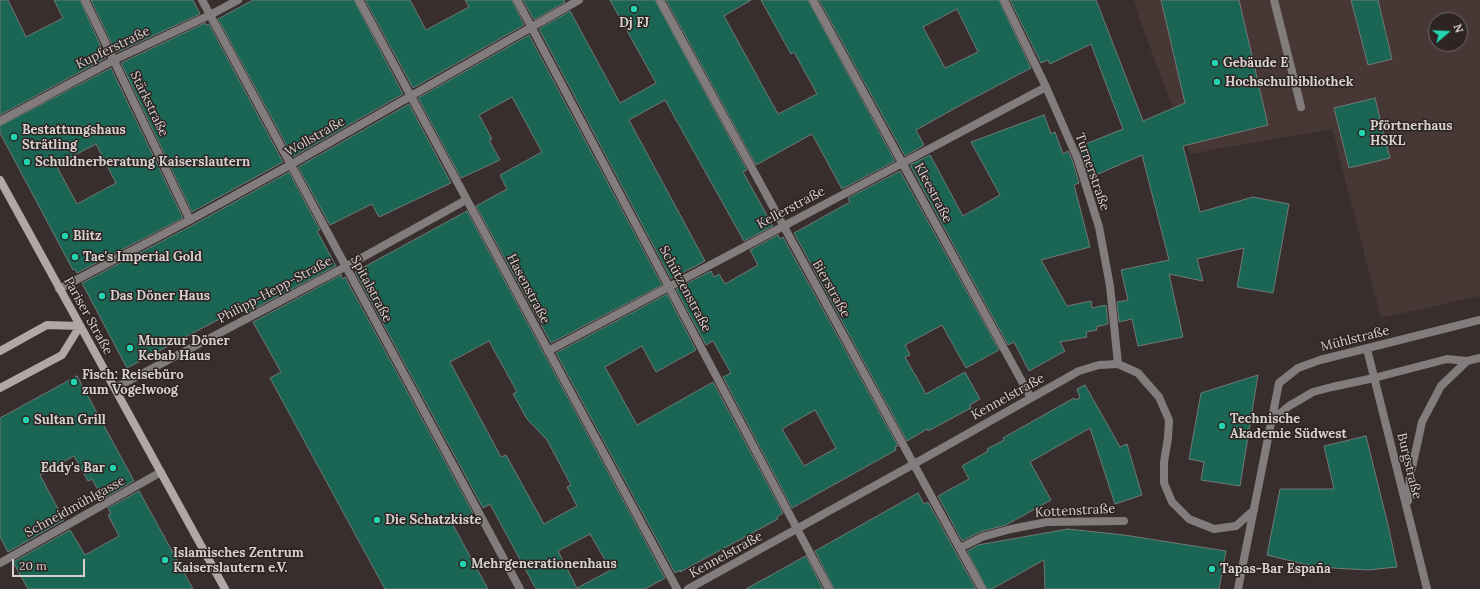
<!DOCTYPE html>
<meta charset="utf-8">
<style>
body{margin:0}
#map{position:relative;width:1480px;height:589px;overflow:hidden;background:#372e2d;font-family:Lora,serif}
canvas{display:block}
.north{position:absolute;left:1428px;top:12px;width:40px;height:40px;box-sizing:border-box;background:#2d2423;border:1px solid #716968;border-radius:50%;rotate:71deg;font-size:11px;font-weight:700;line-height:16px;text-align:center;color:#d6d0cf}
.north::after{content:'';display:block;margin:auto;width:14px;height:18px;background:#21d5b0;clip-path:polygon(50% 0,100% 100%,50% 72%,0 100%)}
.scale{position:absolute;left:12px;top:559px;width:73px;height:18px;box-sizing:border-box;border:2px solid #d6d0cf;border-top:0;padding-left:5px;font-size:12px;line-height:14px;white-space:nowrap;color:#d6d0cf;-webkit-text-stroke:3px #2d2423;paint-order:stroke}
</style>
<div id="map">
<canvas width="1480" height="589"></canvas>
<div class="north">N</div>
<div class="scale">20 m</div>
</div>
<script>
const g = document.querySelector('canvas').getContext('2d');
g.lineJoin = 'round';
function fill(path, color) {
  g.fillStyle = color;
  g.fill(path, 'evenodd');
}
function poly(rows) {
  const path = new Path2D();
  for (const r of rows) {
    path.moveTo(r[0], r[1]);
    for (let i = 2; i < r.length; i += 2) path.lineTo(r[i], r[i + 1]);
  }
  return path;
}
function strokePath(path, color, width, dash) {
  g.strokeStyle = color;
  g.lineWidth = width;
  g.lineCap = dash ? 'butt' : 'round';
  g.setLineDash(dash || []);
  g.stroke(path);
}
function write(font, color, halo, rows, align = 'center') {
  g.font = font + ' Lora,serif';
  g.lineWidth = 3;
  g.setLineDash([]);
  g.textBaseline = 'middle';
  g.strokeStyle = halo;
  g.fillStyle = color;
  for (const [text, x, y, turn = 0] of rows) {
    g.save();
    g.translate(x, y);
    g.rotate((+turn || 0) * Math.PI / 180);
    g.textAlign = isNaN(turn) ? turn : align;
    if (halo) g.strokeText(text, 0, 0);
    g.fillText(text, 0, 0);
    g.restore();
  }
}
const built = poly([
 [1134,0,1480,0,1480,296,1381,318,1332,129,1190,154,1139,18],
 [1436,20,1460,20,1460,44,1436,44]
]);
const building = poly([
 [0,0,8,0,26,37,63,18,54,0,80,0,106,58,0,115,0,0],
 [91,0,193,0,200,14,116,53,91,0],
 [253,0,354,0,403,94,293,157,218,19,253,0],
 [365,0,410,0,426,30,469,7,465,0,512,0,524,25,413,88,365,0],
 [523,0,564,0,565,2,534,20,523,0],
 [610,0,655,0,747,170,743,172,773,226,744,241,665,100,629,120,705,261,671,279,539,29,570,11,620,103,656,83,610,0],
 [666,0,751,0,724,16,778,114,817,94,794,52,791,54,761,0,808,0,895,161,842,189,812,134,756,165,666,0],
 [819,0,999,0,1031,68,968,101,916,130,924,145,905,156,819,0],
 [957,9,978,52,945,68,923,27,957,9],
 [1010,0,1096,0,1143,121,1185,103,1161,0,1239,0,1268,125,1183,146,1200,212,1253,197,1289,204,1273,293,1237,287,1244,248,1197,259,1203,281,1169,274,1183,337,1138,346,1132,319,1119,322,1117,302,1128,300,1121,270,1169,260,1142,155,1089,178,1078,147,1123,129,1091,44,1050,64,1048,60,1041,63,1010,0],
 [1351,0,1378,0,1392,59,1368,65,1351,0],
 [205,23,206,25,209,24,283,162,192,212,121,63,205,23],
 [529,35,662,285,551,343,476,206,507,189,500,175,542,152,512,97,479,115,492,139,489,140,500,160,461,178,418,98,529,35],
 [111,68,183,218,77,273,75,269,73,270,0,133,0,126,111,68],
 [96,144,116,183,77,204,56,165,96,144],
 [1375,98,1390,158,1349,168,1334,108,1375,98],
 [409,104,451,183,379,217,372,204,330,225,298,167,409,104],
 [1044,115,1051,134,1055,132,1063,154,1068,151,1073,162,1079,183,1074,185,1090,247,1041,260,1067,306,1091,301,1092,308,1106,305,1108,324,1096,327,1097,330,1086,332,1087,337,1060,342,1065,351,1029,371,1014,342,1008,345,910,165,930,155,963,216,1000,195,971,142,1044,115],
 [900,171,999,350,966,368,942,325,905,345,910,355,905,357,926,394,965,372,980,399,970,405,971,408,928,431,927,429,907,441,794,233,850,202,848,198,900,171],
 [289,172,320,230,317,231,336,266,248,312,244,306,127,368,82,283,193,225,289,172],
 [467,211,665,578,645,589,536,589,490,504,483,508,355,272,467,211],
 [489,341,517,392,513,394,527,419,547,440,571,485,567,487,577,506,544,524,506,455,501,457,450,362,489,341],
 [590,534,611,570,577,588,558,551,590,534],
 [778,235,780,239,783,237,898,446,895,447,896,450,792,508,723,377,731,373,713,341,706,345,676,289,711,271,714,277,719,274,725,284,758,265,750,250,778,235],
 [815,410,836,448,804,466,782,429,815,410],
 [341,275,343,279,345,277,473,513,453,525,488,589,385,589,270,378,281,372,253,322,341,275],
 [667,294,696,350,656,372,642,346,605,367,637,425,713,382,783,513,777,517,778,519,680,572,680,570,675,573,556,353,667,294],
 [1258,375,1240,486,1201,480,1204,462,1189,459,1201,393,1258,375],
 [77,376,134,481,103,499,92,479,88,481,74,456,40,475,64,520,8,552,0,537,0,418,77,376],
 [1085,385,1120,447,1127,444,1142,495,1115,504,1090,428,1030,462,1051,500,1006,525,980,532,962,541,938,496,969,479,962,466,988,451,987,449,1004,440,1003,438,1074,398,1075,400,1080,398,1077,389,1085,385],
 [1366,436,1388,525,1397,567,1368,570,1316,567,1267,555,1280,489,1334,489,1324,446,1366,436],
 [139,491,193,589,28,589,13,562,70,530,85,555,119,536,108,515,111,514,108,508,139,491],
 [918,493,924,504,928,502,976,589,834,589,815,551,918,493],
 [1068,529,1124,535,1226,551,1219,589,1045,589,1044,560,992,589,987,589,967,551,978,545,1068,529],
 [806,556,823,589,746,589,800,559,806,556]
]);
const street = poly([
 [85,0,190,220],
 [202,0,520,589],
 [359,0,677,589],
 [517,0,829,589],
 [660,0,982,589],
 [813,0,1031,398],
 [1004,0,1046,87,1078,160,1099,227,1110,286,1118,364],
 [1274,0,1301,107],
 [0,121,114,60,210,15,238,0],
 [59,289,190,220,290,165,579,0],
 [1367,349,1427,589],
 [548,351,1046,87],
 [115,388,345,267,466,200],
 [1271,421,1289,406,1313,392,1332,387,1374,378,1447,359,1467,361],
 [1408,501,1410,477,1422,422,1441,386,1467,361,1480,358],
 [960,548,982,537,1011,529,1047,522,1124,521],
 [0,563,161,472],
 [688,589,914,464,1031,398,1079,371,1099,365,1118,364,1138,373,1159,397,1169,420,1168,438,1164,462,1164,483,1172,502,1189,519,1214,529,1236,526,1254,510],
 [1238,589,1279,383,1298,368,1320,360,1480,320]
]);
const secondary = poly([
 [0,180,225,589],
 [0,351,47,325,80,326],
 [0,388,62,355,80,326]
]);
const markers = [
 [634,9,4,"#21d5b0"],
 [1215,63,4,"#21d5b0"],
 [1217,82,4,"#21d5b0"],
 [1362,133,4,"#21d5b0"],
 [14,137,4,"#21d5b0"],
 [27,162,4,"#21d5b0"],
 [65,236,4,"#21d5b0"],
 [75,257,4,"#21d5b0"],
 [102,296,4,"#21d5b0"],
 [130,348,4,"#21d5b0"],
 [74,382,4,"#21d5b0"],
 [26,420,4,"#21d5b0"],
 [1222,426,4,"#21d5b0"],
 [113,468,4,"#21d5b0"],
 [377,520,4,"#21d5b0"],
 [165,560,4,"#21d5b0"],
 [463,564,4,"#21d5b0"],
 [1212,569,4,"#21d5b0"]
];
const poiNames = [
 ["Dj FJ",634,23,"center"],
 ["Gebäude E",1223,63],
 ["Hochschulbibliothek",1225,82],
 ["Pförtnerhaus",1370,126],
 ["HSKL",1370,141],
 ["Bestattungshaus",22,130],
 ["Strätling",22,145],
 ["Schuldnerberatung Kaiserslautern",35,162],
 ["Blitz",73,236],
 ["Tae's Imperial Gold",83,257],
 ["Das Döner Haus",110,296],
 ["Munzur Döner",138,341],
 ["Kebab Haus",138,356],
 ["Fisch: Reisebüro",82,375],
 ["zum Vogelwoog",82,390],
 ["Technische",1230,419],
 ["Akademie Südwest",1230,434],
 ["Sultan Grill",34,420],
 ["Eddy's Bar",105,468,"right"],
 ["Die Schatzkiste",385,520],
 ["Islamisches Zentrum",173,553],
 ["Kaiserslautern e.V.",173,568],
 ["Mehrgenerationenhaus",471,564],
 ["Tapas-Bar España",1220,569]
];
const streetNames = [
 ["Kupferstraße",113,48,-26],
 ["Stärkstraße",149,104,64],
 ["Wollstraße",315,137,-30],
 ["Turnerstraße",1092,172,71],
 ["Kleestraße",933,193,62],
 ["Kellerstraße",791,208,-28],
 ["Spitalstraße",371,289,62],
 ["Hasenstraße",528,289,62],
 ["Schützenstraße",685,289,62],
 ["Bierstraße",831,289,61],
 ["Philipp-Hepp-Straße",275,290,-28],
 ["Pariser Straße",88,316,61],
 ["Mühlstraße",1355,339,-14],
 ["Kennelstraße",1008,397,-29],
 ["Burgstraße",1409,466,76],
 ["Schneidmühlgasse",75,507,-29],
 ["Kottenstraße",1075,511,-3],
 ["Kennelstraße",726,555,-29]
];
fill(built, '#473735');
fill(building, '#1a6554');
strokePath(building, '#707a77', 1);
strokePath(street, '#827d7c', 8);
strokePath(secondary, '#afa8a7', 8);
for (const [x, y, r, color] of markers) {
  const dot = new Path2D();
  dot.arc(x, y, r, 0, 2 * Math.PI);
  g.fillStyle = color;
  g.fill(dot);
  strokePath(dot, '#2d2423', 1.5);
}
write('bold 13px', '#d6d0cf', '#2d2423', poiNames, 'left');
write('13px', '#d6d0cf', '#2d2423', streetNames);
</script>
